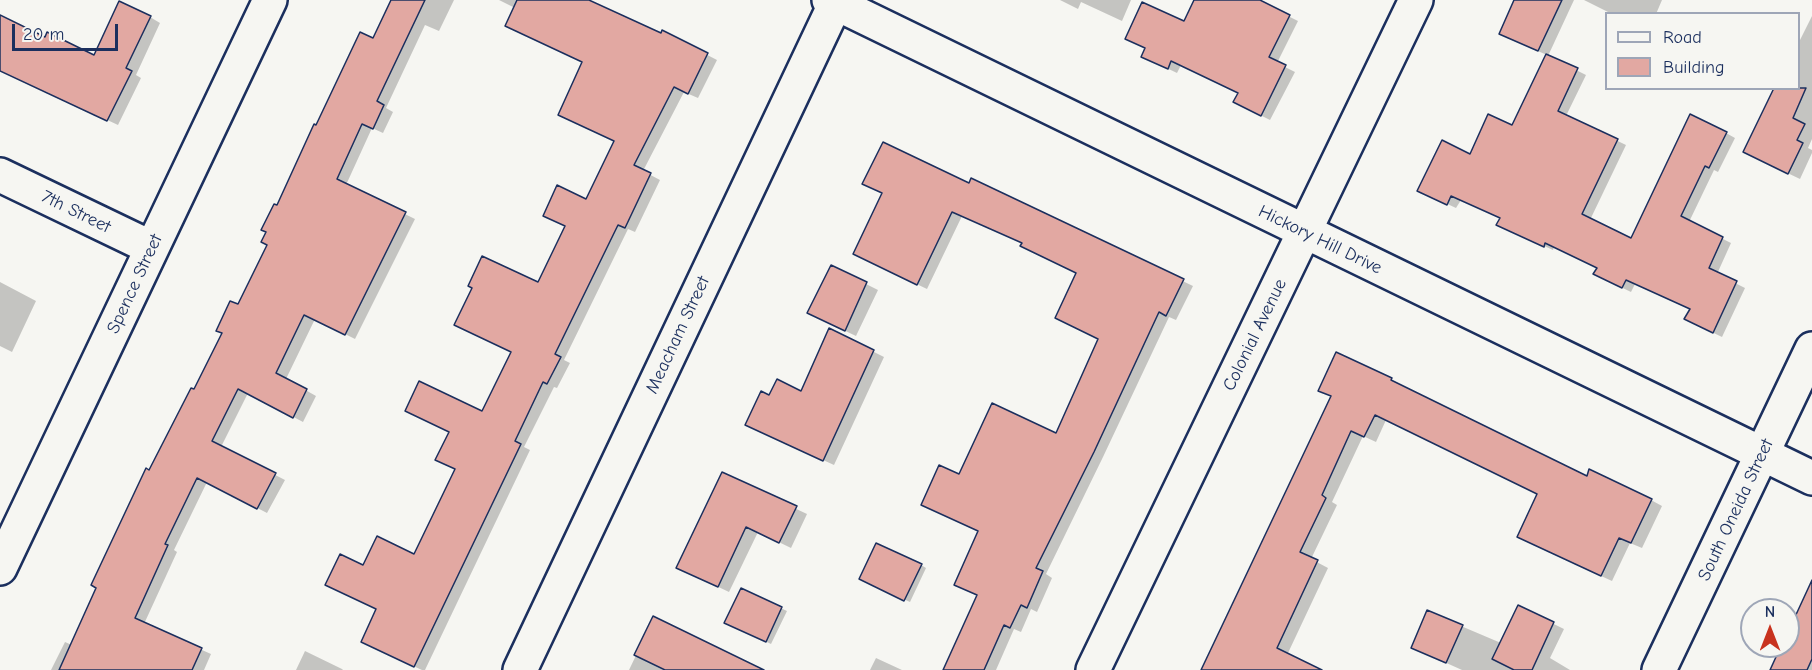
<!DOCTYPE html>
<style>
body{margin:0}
#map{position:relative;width:1812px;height:670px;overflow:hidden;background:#f6f6f2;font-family:"Comic Neue",sans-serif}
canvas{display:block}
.legend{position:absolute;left:1605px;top:12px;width:195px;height:78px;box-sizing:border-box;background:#f6f6f2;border:2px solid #9ea6b7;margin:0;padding:8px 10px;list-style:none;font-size:18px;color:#1b2f5e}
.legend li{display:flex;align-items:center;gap:12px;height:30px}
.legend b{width:30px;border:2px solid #9ea6b7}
.north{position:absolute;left:1740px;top:598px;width:60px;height:60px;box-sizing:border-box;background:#f6f6f2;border:2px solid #9ea6b7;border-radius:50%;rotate:0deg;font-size:16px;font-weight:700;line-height:24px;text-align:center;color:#1b2f5e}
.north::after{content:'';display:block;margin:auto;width:21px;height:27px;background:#c8321e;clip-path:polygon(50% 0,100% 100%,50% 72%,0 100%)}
.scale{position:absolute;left:12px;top:24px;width:106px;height:27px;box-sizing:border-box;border:3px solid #1b2f5e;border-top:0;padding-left:8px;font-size:18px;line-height:21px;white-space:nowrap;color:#1b2f5e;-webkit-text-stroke:4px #f6f6f2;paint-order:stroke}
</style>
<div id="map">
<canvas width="1812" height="670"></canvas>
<ul class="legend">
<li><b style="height:8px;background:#f6f6f2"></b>Road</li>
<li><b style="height:16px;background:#e2a8a2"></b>Building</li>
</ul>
<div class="north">N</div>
<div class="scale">20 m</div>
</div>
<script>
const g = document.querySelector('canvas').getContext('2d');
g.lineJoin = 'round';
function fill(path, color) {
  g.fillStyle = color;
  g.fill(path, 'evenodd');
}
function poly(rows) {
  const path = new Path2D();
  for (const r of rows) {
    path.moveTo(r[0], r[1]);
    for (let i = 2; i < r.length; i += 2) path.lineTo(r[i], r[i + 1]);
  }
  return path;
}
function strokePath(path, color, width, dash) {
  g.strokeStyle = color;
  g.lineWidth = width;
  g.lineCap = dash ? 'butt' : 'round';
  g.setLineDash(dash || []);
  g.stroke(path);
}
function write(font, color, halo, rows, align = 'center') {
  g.font = font + ' "Comic Neue",sans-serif';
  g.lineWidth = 6;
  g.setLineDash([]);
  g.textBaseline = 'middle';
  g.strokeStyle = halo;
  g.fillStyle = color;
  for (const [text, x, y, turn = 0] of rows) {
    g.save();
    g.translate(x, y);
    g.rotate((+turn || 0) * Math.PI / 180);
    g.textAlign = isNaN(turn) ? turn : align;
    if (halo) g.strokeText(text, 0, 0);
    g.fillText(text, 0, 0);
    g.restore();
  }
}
const shadow = poly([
 [393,0,454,0,439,31,425,25,386,108,393,112,383,133,372,128,346,185,415,219,355,339,315,319,286,379,316,396,303,422,248,393,221,447,285,480,267,513,207,482,174,550,177,552,144,624,211,654,204,670,51,670,65,642,72,645,150,472,195,391,238,306,269,244,278,207,317,127,374,40],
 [499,0,587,0,661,35,663,32,717,60,698,98,684,92,643,171,660,180,635,232,628,229,564,360,570,363,557,388,554,387,524,447,530,450,425,670,422,670,372,647,378,610,363,567,415,556,512,352,539,284,587,201,616,141,560,115,584,62,515,8],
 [1060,0,1131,0,1122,21,1081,2,1078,9],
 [1196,0,1256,0,1298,21,1277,63,1295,72,1270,120,1244,107,1239,93,1181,65,1177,73,1152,61,1184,23],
 [1515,0,1574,0,1548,56,1586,75,1566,116,1626,145,1590,220,1632,240,1726,133,1735,138,1718,172,1714,170,1689,222,1731,243,1717,274,1745,288,1722,337,1695,324,1691,310,1635,284,1631,292,1604,279,1598,268,1554,247,1553,250,1507,229,1501,218,1461,200,1456,208,1428,195,1471,156,1513,127,1547,55,1510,39],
 [1584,0,1662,0,1656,14,1612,14],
 [1812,16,1812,139,1808,148,1812,150,1812,153,1800,179,1756,158,1775,91,1770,88,1798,88,1798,44],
 [0,17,46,39,94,57,150,17,160,23,136,75,141,78,118,125,0,70],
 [972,180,1193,286,1176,320,1169,317,1103,457,1046,574,1052,578,1037,612,1031,609,1021,632,1014,629,996,670,945,670,978,596,956,585,980,532,923,505,960,476,1056,435,1100,339,1078,273,1023,243,962,216,927,289,864,259,970,185],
 [832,267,878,290,856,336,820,319],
 [0,282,36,301,12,352,0,346],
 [830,330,884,357,834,465,757,430,770,397,802,393],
 [1391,379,1401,387,1587,478,1651,500,1662,506,1642,548,1630,543,1612,581,1529,543,1519,537,1538,494,1386,420,1376,442,1363,436,1332,502,1337,505,1311,559,1328,568,1280,670,1202,670,1332,397,1320,390],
 [722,474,807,514,791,548,758,532,729,592,689,573],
 [921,565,926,568,910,602,866,582],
 [1812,583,1812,670,1771,670,1782,646,1788,646,1788,634],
 [742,590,787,611,771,644,731,625],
 [1519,607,1564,629,1550,658,1570,670,1462,670,1413,648,1428,612,1501,643],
 [654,618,737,670,629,670],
 [305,651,342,669,343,670,296,670],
 [876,658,902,670,870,670]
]);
const building = poly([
 [391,0,425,0,377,101,384,105,373,129,362,124,337,179,406,212,345,335,304,315,276,373,307,389,293,418,238,389,212,441,276,473,257,509,197,478,165,544,168,545,135,618,202,648,192,670,59,670,96,588,91,585,146,468,149,470,191,388,194,389,222,333,216,331,230,301,238,304,267,245,261,242,266,232,261,230,274,204,277,205,314,124,316,125,360,32,373,38,391,0],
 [517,0,589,0,661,33,662,30,708,53,688,94,674,87,634,165,651,173,625,228,618,225,555,354,561,357,547,384,543,382,515,441,521,444,414,667,361,642,376,609,325,585,340,554,363,565,377,536,414,554,455,469,435,460,449,432,405,411,419,381,482,411,511,352,454,325,472,288,468,286,482,256,538,282,565,226,543,216,557,185,586,199,614,141,558,115,582,62,505,26,517,0],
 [1194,0,1260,0,1290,15,1269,57,1286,65,1261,116,1233,102,1238,93,1171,61,1168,69,1141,57,1145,48,1125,39,1142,2,1184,21,1194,0],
 [1514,0,1562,0,1538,51,1499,34,1514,0],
 [119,1,151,16,126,68,132,71,107,121,0,71,0,15,45,37,47,32,94,55,119,1],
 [1546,54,1578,68,1558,111,1618,139,1582,214,1631,238,1690,114,1727,132,1709,168,1705,166,1681,216,1723,237,1709,268,1737,281,1713,333,1684,319,1690,309,1626,280,1622,288,1593,274,1597,268,1545,243,1544,247,1496,225,1500,218,1451,196,1447,205,1417,191,1442,140,1470,154,1488,114,1512,125,1546,54],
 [1774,88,1806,88,1793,118,1805,124,1797,140,1803,143,1788,174,1743,152,1774,88],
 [883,142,969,183,971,178,1184,279,1166,316,1159,312,1094,452,1036,568,1043,571,1027,608,1021,605,1010,628,1004,625,984,670,943,670,977,595,954,585,978,531,921,505,939,465,959,474,992,403,1056,433,1098,339,1055,318,1076,273,1020,246,1022,243,952,212,917,285,853,254,882,193,862,184,883,142],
 [831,265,867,282,845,331,807,313,831,265],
 [829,328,874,350,823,461,745,425,761,391,769,395,777,379,801,391,829,328],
 [1336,352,1392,378,1391,380,1587,476,1589,469,1652,499,1631,543,1619,538,1601,576,1517,537,1537,494,1375,415,1364,437,1351,431,1322,495,1326,498,1300,552,1318,560,1277,648,1322,670,1201,670,1331,396,1318,391,1336,352],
 [722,472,797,506,779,543,746,527,718,587,676,568,722,472],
 [876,543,922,564,904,601,859,579,876,543],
 [1812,580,1812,659,1807,670,1770,670,1781,646,1788,646,1788,632,1812,580],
 [741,588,782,607,766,642,724,623,741,588],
 [1518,605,1554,622,1532,670,1514,670,1492,659,1518,605],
 [1427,610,1463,625,1446,663,1411,648,1427,610],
 [653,616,764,670,665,670,634,655,653,616]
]);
const street = poly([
 [829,0,1812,478],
 [0,175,152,248],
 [0,568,270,0],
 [520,670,837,0],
 [1093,670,1416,0]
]);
const secondary = poly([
 [1659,670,1812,349]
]);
const streetNames = [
 ["7th Street",76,212,26],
 ["Hickory Hill Drive",1320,240,26],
 ["Spence Street",135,284,-65],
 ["Meacham Street",678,335,-65],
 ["Colonial Avenue",1255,335,-64],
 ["South Oneida Street",1736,510,-65]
];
fill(shadow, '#0003');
fill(building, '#e2a8a2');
strokePath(building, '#1b2f5e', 1.5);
strokePath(street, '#1b2f5e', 38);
strokePath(secondary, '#1b2f5e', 38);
strokePath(street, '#f6f6f2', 33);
strokePath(secondary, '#f6f6f2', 33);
write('18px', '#1b2f5e', '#f6f6f2', streetNames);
</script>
